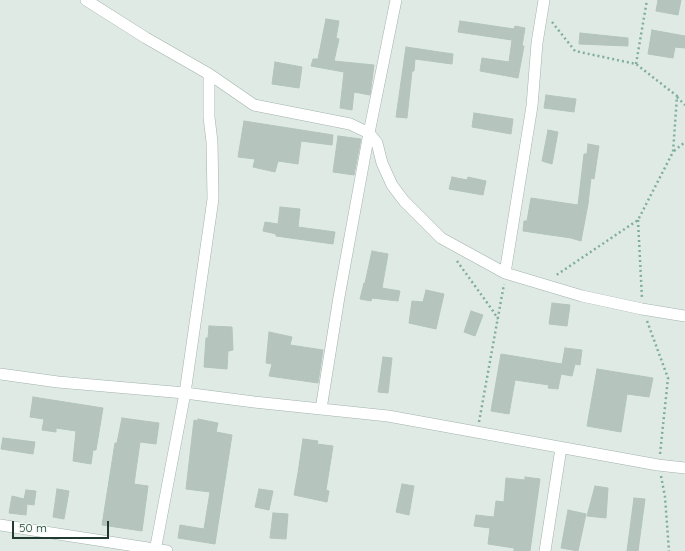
<!DOCTYPE html>
<style>
body{margin:0}
#map{position:relative;width:685px;height:551px;overflow:hidden;background:#dfeae5;font-family:Quicksand,sans-serif}
canvas{display:block}
.scale{position:absolute;left:12px;top:521px;width:97px;height:18px;box-sizing:border-box;border:2px solid #203a32;border-top:0;padding-left:5px;font-size:12px;line-height:14px;white-space:nowrap;color:#203a32;-webkit-text-stroke:3px #eff7f3;paint-order:stroke}
</style>
<div id="map">
<canvas width="685" height="551"></canvas>
<div class="scale">50 m</div>
</div>
<script>
const g = document.querySelector('canvas').getContext('2d');
g.lineJoin = 'round';
function fill(path, color) {
  g.fillStyle = color;
  g.fill(path, 'evenodd');
}
function poly(rows) {
  const path = new Path2D();
  for (const r of rows) {
    path.moveTo(r[0], r[1]);
    for (let i = 2; i < r.length; i += 2) path.lineTo(r[i], r[i + 1]);
  }
  return path;
}
function strokePath(path, color, width, dash) {
  g.strokeStyle = color;
  g.lineWidth = width;
  g.lineCap = dash ? 'butt' : 'round';
  g.setLineDash(dash || []);
  g.stroke(path);
}
const building = poly([
 [658,0,681,0,678,15,656,11,658,0],
 [326,19,339,21,336,38,339,39,334,61,374,65,370,95,354,92,352,110,340,108,344,72,311,66,313,59,318,59,326,19],
 [460,21,514,29,515,26,525,28,522,46,524,46,518,78,480,71,482,58,509,62,512,40,458,32,460,21],
 [652,30,685,36,685,48,675,47,673,58,648,54,652,30],
 [580,33,628,38,628,46,579,44,580,33],
 [406,47,453,54,452,64,415,59,414,71,412,71,407,118,396,117,406,47],
 [275,62,302,67,299,88,272,84,275,62],
 [546,95,576,99,574,112,544,108,546,95],
 [474,113,513,119,511,134,472,127,474,113],
 [244,121,333,135,332,145,301,141,298,164,278,161,275,172,253,167,255,159,238,157,244,121],
 [548,130,558,132,552,164,542,161,548,130],
 [338,136,361,139,354,175,333,172,338,136],
 [588,144,599,146,594,179,591,178,588,204,581,241,571,238,523,231,524,221,527,221,531,198,578,205,584,154,587,154,588,144],
 [452,177,467,180,468,177,486,181,483,195,449,189,452,177],
 [280,207,300,209,298,227,335,232,333,244,276,236,276,234,263,231,265,222,278,224,280,207],
 [372,251,388,254,382,288,400,291,398,301,372,298,371,301,360,299,364,283,365,283,372,251],
 [426,290,444,294,436,329,409,323,412,301,423,302,426,290],
 [552,303,570,305,567,326,549,324,552,303],
 [471,311,483,315,475,336,464,332,471,311],
 [209,326,232,327,233,350,228,351,227,369,204,367,206,338,208,338,209,326],
 [269,332,292,337,290,345,323,350,318,383,269,376,272,364,266,363,269,332],
 [565,348,582,350,580,365,575,364,572,376,561,374,558,389,548,388,549,385,515,380,509,414,491,411,501,354,562,364,565,348],
 [383,357,392,358,388,393,378,392,383,357],
 [597,369,653,378,649,397,627,394,621,432,587,426,597,369],
 [33,397,103,408,96,450,93,450,91,464,73,461,76,431,56,428,56,432,42,430,44,419,30,417,33,397],
 [122,418,159,423,156,444,140,442,134,484,148,486,142,531,102,525,115,443,117,443,122,418],
 [198,419,218,423,216,432,232,435,215,544,178,538,180,525,204,529,210,492,186,489,194,420,198,421,198,419],
 [3,438,35,442,33,454,1,449,3,438],
 [303,439,318,441,317,444,333,446,326,490,329,491,327,502,294,495,298,473,303,439],
 [525,477,540,479,530,551,514,551,514,548,488,544,490,528,474,526,476,515,494,517,496,501,504,502,506,478,525,480,525,477],
 [402,484,414,486,409,515,396,512,402,484],
 [595,486,608,488,606,518,587,516,595,486],
 [57,489,69,491,64,519,53,517,57,489],
 [259,489,273,491,269,510,255,507,259,489],
 [26,490,36,491,34,505,27,504,26,515,9,513,12,496,24,499,26,490],
 [634,498,645,499,638,551,627,551,634,498],
 [568,510,586,514,578,551,561,548,568,510],
 [273,513,288,514,286,539,270,538,273,513]
]);
const path = poly([
 [552,22,575,51,636,64,677,96,673,152,638,220,555,276],
 [636,64,647,0],
 [677,97,685,105],
 [674,151,685,142],
 [638,220,642,299],
 [457,261,493,311,498,319],
 [647,321,668,378,660,454],
 [479,422,504,284],
 [661,476,665,497,669,551]
]);
const street = poly([
 [86,0,146,38,209,74,254,105,350,124,369,133,377,143,382,163,392,185,404,201,441,238,505,273,582,296,642,309,685,316],
 [505,273,532,106,537,43,544,0],
 [0,374,58,382,185,393,254,402,388,416,658,465,685,468],
 [321,409,339,297,369,133,396,0],
 [0,525,167,551],
 [155,551,185,393,213,199,212,142,209,117,209,74],
 [545,551,561,448]
]);
fill(building, '#b5c5be');
strokePath(building, '#b2c4bc', 1);
strokePath(street, '#a2b2ac', 12);
strokePath(path, '#80ae9d', 2.5, [2, 3]);
strokePath(street, '#fff', 11);
</script>
